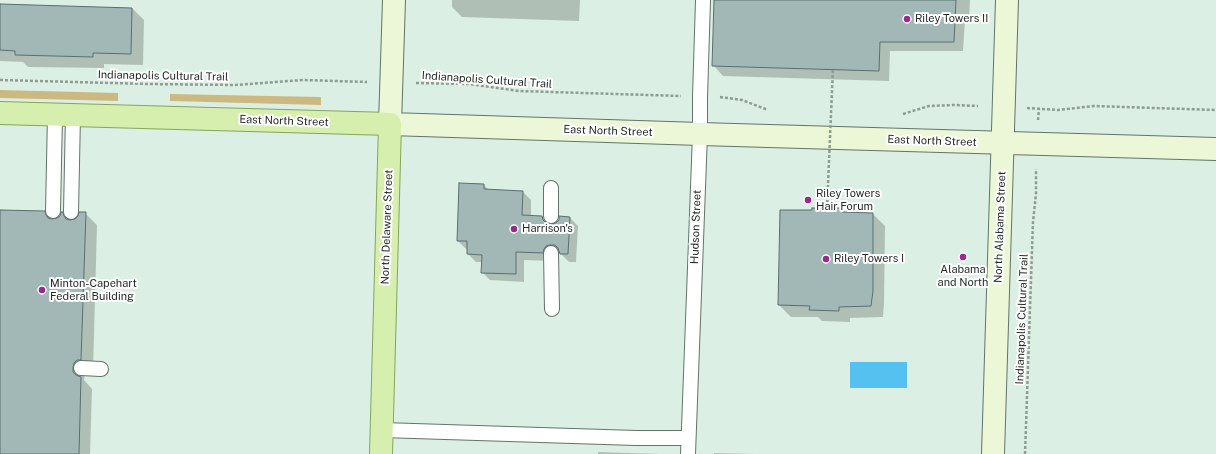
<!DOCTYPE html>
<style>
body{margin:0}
canvas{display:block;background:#dcefe4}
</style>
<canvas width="1216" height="454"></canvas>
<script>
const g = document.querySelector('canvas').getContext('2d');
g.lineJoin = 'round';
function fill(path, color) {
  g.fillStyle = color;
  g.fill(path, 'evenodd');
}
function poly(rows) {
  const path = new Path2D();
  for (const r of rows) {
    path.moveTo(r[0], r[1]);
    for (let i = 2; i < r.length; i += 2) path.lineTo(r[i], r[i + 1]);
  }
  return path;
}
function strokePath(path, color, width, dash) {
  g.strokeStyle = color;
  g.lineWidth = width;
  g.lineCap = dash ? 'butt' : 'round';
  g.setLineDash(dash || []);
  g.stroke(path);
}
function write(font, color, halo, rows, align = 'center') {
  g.font = font + ' "Public Sans",sans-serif';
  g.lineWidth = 4;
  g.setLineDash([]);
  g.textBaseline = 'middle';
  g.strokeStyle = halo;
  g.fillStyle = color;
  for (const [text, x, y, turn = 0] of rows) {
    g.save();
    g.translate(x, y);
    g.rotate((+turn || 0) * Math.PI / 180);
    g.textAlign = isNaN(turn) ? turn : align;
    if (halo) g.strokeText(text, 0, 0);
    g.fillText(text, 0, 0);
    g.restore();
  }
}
const green = poly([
 [0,90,118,93,118,101,0,98],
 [170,94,321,97,321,105,170,101]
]);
const water = poly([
 [850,362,907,362,907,388,850,388]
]);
const shadow = poly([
 [452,0,580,0,579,21,462,17,452,7],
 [715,0,970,0,969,21,965,20,963,51,890,51,889,81,723,76,713,65],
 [0,5,132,8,144,20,143,65,104,64,104,68,28,67,23,62,0,61],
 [484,185,489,190,523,192,531,200,531,216,542,216,551,226,570,218,578,226,576,262,569,262,559,252,555,254,551,261,524,260,524,282,490,280,482,272,482,262,476,262,468,254,468,249,466,249,458,241],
 [842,209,846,213,873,214,885,226,884,303,883,317,850,318,850,322,822,321,818,317,791,317,779,305],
 [0,211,44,212,53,220,61,216,62,213,71,221,85,213,97,225,93,371,85,375,84,380,92,389,90,454,0,454],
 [598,452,661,454,598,454],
 [714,453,755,454,714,454]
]);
const building = poly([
 [714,0,956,0,954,42,880,42,879,71,712,66,714,0],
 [0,4,132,8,131,54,93,53,93,57,15,55,15,51,0,50,0,4],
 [459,183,484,184,484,189,523,191,522,215,542,216,543,220,547,224,551,224,556,223,559,220,559,216,570,217,568,254,560,254,558,248,555,245,550,245,546,246,544,249,543,253,516,252,516,274,481,273,482,255,467,254,467,241,457,241,459,183],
 [812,208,842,208,842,212,873,213,873,291,871,306,839,307,839,311,809,310,810,306,778,305,780,210,812,210,812,208],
 [0,210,45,211,46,215,48,218,52,219,57,218,60,216,61,212,63,212,64,216,66,219,70,220,75,219,78,216,79,212,86,212,81,360,77,360,74,363,73,368,73,372,76,375,81,377,79,454,0,454,0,210]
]);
const path = poly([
 [0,80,149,84,235,85,303,80,367,82],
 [416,83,469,84,519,91,681,96],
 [720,97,742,100,768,110],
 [1027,108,1058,110,1094,106,1216,110],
 [903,114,929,106,955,105,978,106],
 [1038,120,1039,109],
 [1025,454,1033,222,1036,194,1036,169]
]);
const service = poly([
 [551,188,551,216],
 [53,211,55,115],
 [71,212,73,115],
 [551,253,552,309],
 [81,368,101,369],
 [382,430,636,438,688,438],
 [688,454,700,134,700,97,703,0]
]);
const secondary = poly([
 [394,0,390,124,700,134,1216,149],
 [993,454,1007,0]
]);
const primary = poly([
 [0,113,390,124,381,454]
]);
const pathBridge = poly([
 [827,208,833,68]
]);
const markers = [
 [907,19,4,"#972a8b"],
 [808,200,4,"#972a8b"],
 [514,229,4,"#972a8b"],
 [963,257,4,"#972a8b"],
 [826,259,4,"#972a8b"],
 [42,290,4,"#972a8b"]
];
const poiNames = [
 ["Riley Towers II",915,19],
 ["Riley Towers",816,194],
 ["Hair Forum",816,207],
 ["Harrison's",522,229],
 ["Riley Towers I",834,259],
 ["Alabama",963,270,"center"],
 ["and North",963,283,"center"],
 ["Minton-Capehart",50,284],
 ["Federal Building",50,297]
];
const streetNames = [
 ["Indianapolis Cultural Trail",163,76,1],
 ["Indianapolis Cultural Trail",487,80,4],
 ["East North Street",284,121,2],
 ["East North Street",608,131,2],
 ["East North Street",932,141,2],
 ["North Delaware Street",387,227,-88],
 ["Hudson Street",696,227,-88],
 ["North Alabama Street",1000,227,-88],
 ["Indianapolis Cultural Trail",1022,319,-88]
];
fill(green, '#ccb982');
fill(water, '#55c1f0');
fill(shadow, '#0003');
fill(building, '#a1b8b7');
strokePath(building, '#5a6f6f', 1);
strokePath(service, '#63746b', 16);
strokePath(secondary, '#63746b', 24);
strokePath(primary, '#87a45c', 24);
strokePath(path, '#8e9c94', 2.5, [3, 2]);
strokePath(service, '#fff', 14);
strokePath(secondary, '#ebf7d6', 22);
strokePath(primary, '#d7efae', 22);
strokePath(pathBridge, '#8e9c94', 2.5, [3, 2]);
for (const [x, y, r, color] of markers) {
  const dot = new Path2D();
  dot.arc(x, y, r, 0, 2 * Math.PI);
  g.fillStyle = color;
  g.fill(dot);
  strokePath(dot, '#fff', 1.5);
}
write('11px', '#242b27', '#fff', poiNames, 'left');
write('11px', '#242b27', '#fff', streetNames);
</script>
